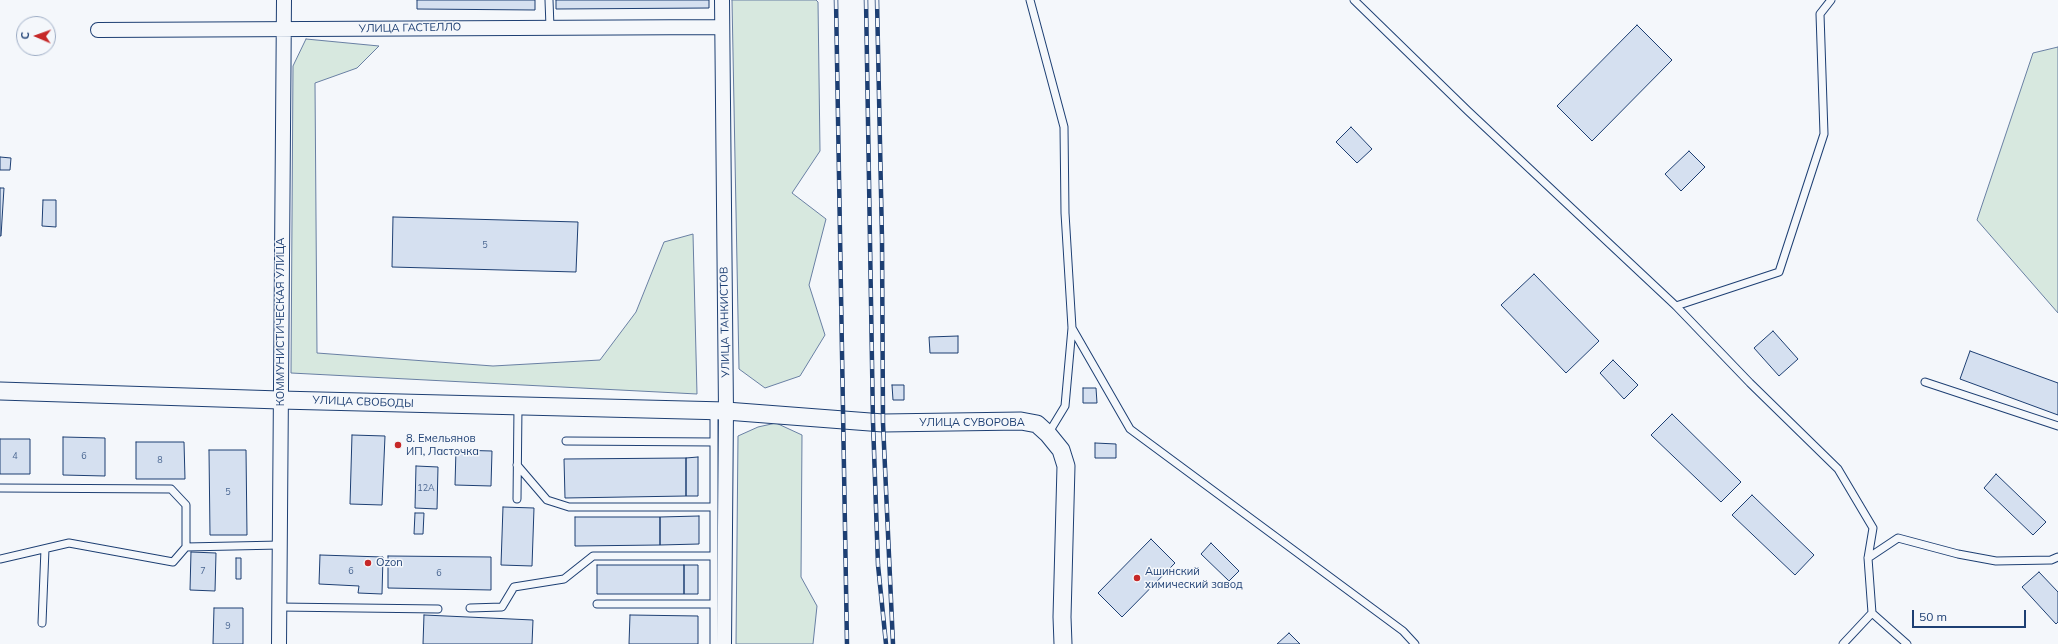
<!DOCTYPE html>
<meta charset="utf-8">
<style>
body{margin:0}
#map{position:relative;width:2058px;height:644px;overflow:hidden;background:#f4f7fb;font-family:Mulish,sans-serif}
canvas{display:block}
.north{position:absolute;left:16px;top:16px;width:40px;height:40px;box-sizing:border-box;background:#f4f7fb;border:1px solid #9eadc5;border-radius:50%;rotate:272deg;font-size:11px;font-weight:700;line-height:16px;text-align:center;color:#1d3f73}
.north::after{content:'';display:block;margin:auto;width:14px;height:18px;background:#c62828;clip-path:polygon(50% 0,100% 100%,50% 72%,0 100%)}
.scale{position:absolute;left:1912px;top:610px;width:114px;height:18px;box-sizing:border-box;border:2px solid #1d3f73;border-top:0;padding-left:5px;font-size:12px;line-height:14px;white-space:nowrap;color:#1d3f73;-webkit-text-stroke:3px #f4f7fb;paint-order:stroke}
</style>
<div id="map">
<canvas width="2058" height="644"></canvas>
<div class="north">С</div>
<div class="scale">50 m</div>
</div>
<script>
const g = document.querySelector('canvas').getContext('2d');
g.lineJoin = 'round';
function fill(path, color) {
  g.fillStyle = color;
  g.fill(path, 'evenodd');
}
function poly(rows) {
  const path = new Path2D();
  for (const r of rows) {
    path.moveTo(r[0], r[1]);
    for (let i = 2; i < r.length; i += 2) path.lineTo(r[i], r[i + 1]);
  }
  return path;
}
function strokePath(path, color, width, dash) {
  g.strokeStyle = color;
  g.lineWidth = width;
  g.lineCap = dash ? 'butt' : 'round';
  g.setLineDash(dash || []);
  g.stroke(path);
}
function write(font, color, halo, rows, align = 'center') {
  g.font = font + ' Mulish,sans-serif';
  g.lineWidth = 3;
  g.setLineDash([]);
  g.textBaseline = 'middle';
  g.strokeStyle = halo;
  g.fillStyle = color;
  for (const [text, x, y, turn = 0] of rows) {
    g.save();
    g.translate(x, y);
    g.rotate((+turn || 0) * Math.PI / 180);
    g.textAlign = isNaN(turn) ? turn : align;
    if (halo) g.strokeText(text, 0, 0);
    g.fillText(text, 0, 0);
    g.restore();
  }
}
const green = poly([
 [732,0,816,0,818,2,820,151,792,193,826,219,809,285,825,335,800,376,765,388,739,369,732,0],
 [306,39,379,46,357,68,315,83,317,353,493,366,600,360,636,312,664,242,693,234,697,394,291,373,293,66,306,39],
 [2058,47,2058,313,1977,220,2033,53,2058,47],
 [776,423,802,435,801,577,817,606,813,644,736,644,738,436,758,427,776,423]
]);
const building = poly([
 [417,0,535,0,535,10,417,9,417,0],
 [556,0,709,0,709,8,556,9,556,0],
 [1637,25,1672,60,1592,141,1557,106,1637,25],
 [1351,127,1372,149,1357,163,1336,142,1351,127],
 [1689,151,1705,167,1681,191,1665,174,1689,151],
 [0,157,11,158,10,170,0,170,0,157],
 [0,188,4,188,1,236,0,236,0,188],
 [43,200,56,200,56,227,42,226,43,200],
 [393,217,578,222,576,272,392,267,393,217],
 [1534,274,1599,341,1566,373,1501,305,1534,274],
 [1773,331,1798,359,1779,376,1754,348,1773,331],
 [958,336,958,353,930,353,929,337,958,336],
 [1970,351,2058,383,2058,415,1960,379,1970,351],
 [1613,360,1638,385,1624,399,1600,373,1613,360],
 [892,385,904,385,904,400,893,400,892,385],
 [1083,388,1096,388,1097,403,1083,403,1083,388],
 [1672,414,1741,482,1721,502,1651,435,1672,414],
 [352,435,385,436,382,505,350,504,352,435],
 [63,437,105,438,105,476,63,475,63,437],
 [0,439,30,439,30,474,0,474,0,439],
 [136,442,184,442,185,479,136,479,136,442],
 [1095,443,1116,444,1116,458,1095,458,1095,443],
 [209,450,246,450,247,535,210,535,209,450],
 [456,450,492,451,491,486,455,485,456,450],
 [698,457,698,496,686,496,686,458,698,457],
 [686,458,686,496,565,498,564,459,686,458],
 [416,466,438,467,437,509,415,508,416,466],
 [1996,474,2046,522,2033,535,1984,488,1996,474],
 [1752,495,1814,555,1795,575,1732,515,1752,495],
 [503,507,534,508,532,566,501,565,503,507],
 [415,513,424,513,423,534,414,534,415,513],
 [699,516,699,544,660,545,660,517,699,516],
 [575,517,660,517,660,545,575,546,575,517],
 [1151,539,1175,563,1122,617,1098,593,1151,539],
 [1211,543,1239,571,1229,581,1201,554,1211,543],
 [191,552,216,553,215,591,190,590,191,552],
 [320,555,383,557,382,594,358,593,359,586,319,584,320,555],
 [388,556,491,557,491,590,388,588,388,556],
 [236,558,241,558,241,579,236,579,236,558],
 [597,565,684,565,684,594,597,594,597,565],
 [684,565,698,565,698,594,684,594,684,565],
 [2039,572,2058,592,2058,622,2056,624,2022,587,2039,572],
 [214,608,243,608,243,644,213,644,214,608],
 [424,615,533,620,532,644,423,644,424,615],
 [630,615,698,616,698,644,629,644,630,615],
 [1289,633,1300,644,1277,644,1289,633]
]);
const service = poly([
 [549,0,550,27],
 [1030,0,1064,127,1065,213,1072,328,1065,406,1048,434],
 [1354,0,1468,111,1676,306,1750,383,1838,469,1873,528,1868,558,1872,613,1843,644],
 [1676,306,1779,272,1824,134,1820,14,1831,0],
 [1072,328,1130,429,1403,631,1415,644],
 [1925,382,2058,426],
 [714,411,714,644],
 [566,441,714,442],
 [517,465,547,500,569,507,714,507],
 [0,488,171,489,186,505,186,547,280,545],
 [517,499,518,407],
 [1868,558,1898,538,1958,554,1996,561,2051,560,2058,557],
 [0,559,69,543,173,562,186,547],
 [597,604,714,604],
 [279,607,438,609],
 [470,608,502,607,514,587,564,579,593,556,714,556],
 [1872,613,1907,644],
 [42,623,45,549]
]);
const minor = poly([
 [722,0,726,411,724,644],
 [98,30,722,27],
 [279,644,284,0]
]);
const tertiary = poly([
 [0,391,280,400,726,411,883,423,1021,421,1037,424,1048,434,1061,450,1066,466,1062,617,1063,644]
]);
const rail = poly([
 [836,0,847,644],
 [866,0,873,422,878,565,886,644],
 [877,0,882,239,883,423,893,644]
]);
const markers = [
 [398,445,4,"#c62828"],
 [368,563,4,"#c62828"],
 [1137,578,4,"#c62828"]
];
const numberNames = [
 ["5",485,245],
 ["4",15,456],
 ["6",84,456],
 ["8",160,460],
 ["12А",426,488],
 ["5",228,492],
 ["7",203,571],
 ["6",351,571],
 ["6",439,573],
 ["9",228,626]
];
const streetNames = [
 ["УЛИЦА ГАСТЕЛЛО",410,28,-1],
 ["КОММУНИСТИЧЕСКАЯ УЛИЦА",281,322,-90],
 ["УЛИЦА ТАНКИСТОВ",725,322,-91],
 ["УЛИЦА СВОБОДЫ",363,402,2],
 ["УЛИЦА СУВОРОВА",972,423]
];
const poiNames = [
 ["8. Емельянов",406,439],
 ["ИП, Ласточка",406,452],
 ["Ozon",376,563],
 ["Ашинский",1145,572],
 ["химический завод",1145,585]
];
fill(green, '#d7e8df');
strokePath(green, '#687fa3', 1);
fill(building, '#d5e0f0');
strokePath(building, '#1d3f73', 1);
strokePath(service, '#1d3f73', 9);
strokePath(minor, '#1d3f73', 16);
strokePath(tertiary, '#1d3f73', 19);
strokePath(service, '#f4f7fb', 7);
strokePath(minor, '#f4f7fb', 14);
strokePath(tertiary, '#f4f7fb', 17);
strokePath(rail, '#1d3f73', 4.5);
strokePath(rail, '#f4f7fb', 3, [9]);
for (const [x, y, r, color] of markers) {
  const dot = new Path2D();
  dot.arc(x, y, r, 0, 2 * Math.PI);
  g.fillStyle = color;
  g.fill(dot);
  strokePath(dot, '#f4f7fb', 1.5);
}
write('9px', '#4b6792', null, numberNames);
write('11px', '#1d3f73', '#f4f7fb', streetNames);
write('11px', '#1d3f73', '#f4f7fb', poiNames, 'left');
</script>
